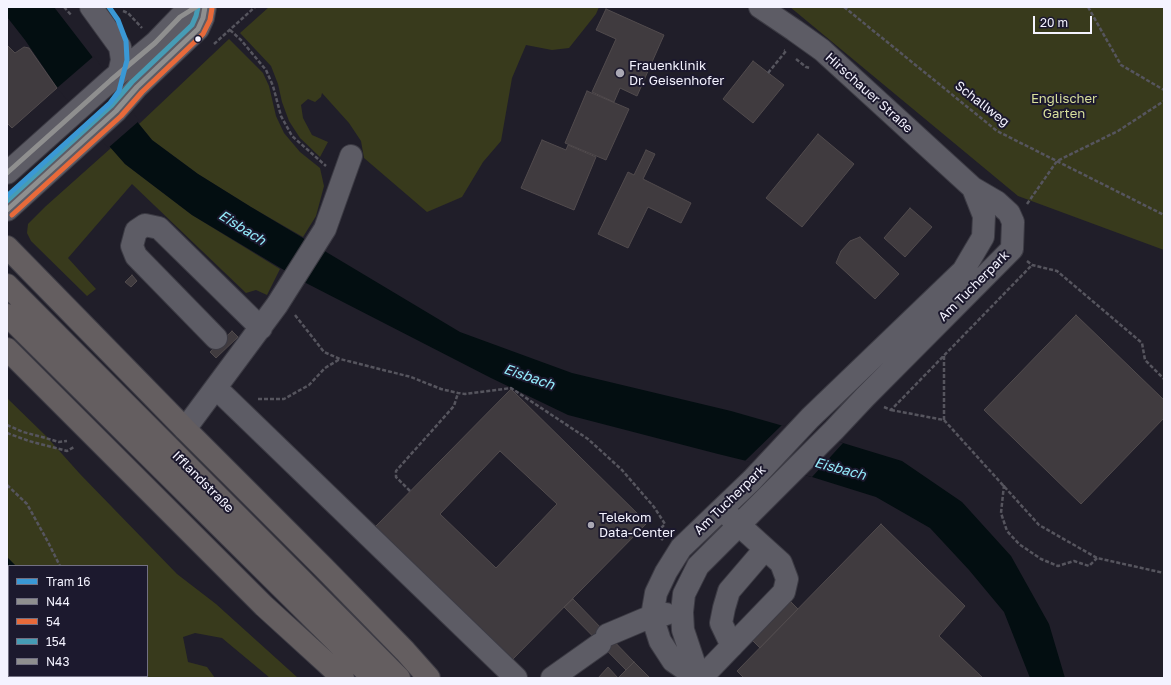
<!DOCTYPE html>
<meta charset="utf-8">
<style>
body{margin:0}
#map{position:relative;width:1171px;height:685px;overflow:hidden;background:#201e29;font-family:"Golos Text",sans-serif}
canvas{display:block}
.frame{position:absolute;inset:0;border:8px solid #f4f3ff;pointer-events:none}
.legend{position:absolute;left:8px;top:565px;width:140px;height:112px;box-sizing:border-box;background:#1c192e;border:1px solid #727082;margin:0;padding:5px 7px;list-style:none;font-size:12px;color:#f4f3ff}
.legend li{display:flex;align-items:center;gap:8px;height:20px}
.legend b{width:20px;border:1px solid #727082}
.scale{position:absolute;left:1033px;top:16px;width:59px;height:18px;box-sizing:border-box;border:2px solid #f4f3ff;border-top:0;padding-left:5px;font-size:12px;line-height:14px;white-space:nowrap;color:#f4f3ff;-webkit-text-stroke:3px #1c192e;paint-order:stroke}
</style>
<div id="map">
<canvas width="1171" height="685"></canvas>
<div class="frame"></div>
<ul class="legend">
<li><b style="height:5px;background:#3a98d5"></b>Tram 16</li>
<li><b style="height:5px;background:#8f8f8f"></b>N44</li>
<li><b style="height:5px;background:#e86a3a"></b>54</li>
<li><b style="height:5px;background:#469cb5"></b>154</li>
<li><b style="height:5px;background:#8f8f8f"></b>N43</li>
</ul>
<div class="scale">20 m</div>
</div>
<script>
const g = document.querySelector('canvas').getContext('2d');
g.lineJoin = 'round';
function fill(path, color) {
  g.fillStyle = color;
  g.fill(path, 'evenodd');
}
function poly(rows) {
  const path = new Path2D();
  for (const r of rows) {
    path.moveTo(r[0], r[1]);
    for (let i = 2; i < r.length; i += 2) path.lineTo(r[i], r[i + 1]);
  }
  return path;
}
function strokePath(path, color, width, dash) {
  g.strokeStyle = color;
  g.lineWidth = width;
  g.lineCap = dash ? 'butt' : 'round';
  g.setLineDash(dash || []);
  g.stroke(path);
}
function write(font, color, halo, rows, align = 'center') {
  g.font = font + ' "Golos Text",sans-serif';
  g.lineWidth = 4;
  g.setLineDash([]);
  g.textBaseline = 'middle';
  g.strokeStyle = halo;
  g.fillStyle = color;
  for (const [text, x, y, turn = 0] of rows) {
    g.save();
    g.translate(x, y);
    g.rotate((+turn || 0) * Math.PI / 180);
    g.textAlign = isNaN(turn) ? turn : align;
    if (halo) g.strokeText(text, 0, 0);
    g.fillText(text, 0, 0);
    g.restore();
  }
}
const green = poly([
 [269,7,599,7,596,14,569,48,552,50,526,45,512,78,501,141,483,162,462,197,427,212,364,158,361,141,349,123,322,93,321,97,315,102,308,99,301,105,303,118,312,135,328,142,320,157,300,138,289,121,282,102,278,84,271,66,240,33],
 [790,7,1164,7,1164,250,1018,196],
 [229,39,263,73,269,86,276,116,284,133,300,152,320,168,324,186,316,216,303,237,251,207,198,174,152,140,139,124],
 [111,148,125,164,192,215,280,269,267,295,256,290,246,293,132,184,68,258,96,289,87,296,31,241,27,233,28,224,46,206],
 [7,398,46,436,80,474,177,574,216,604,298,678,270,678,222,638,195,633,183,637,188,662,207,667,215,678,126,678,124,676,147,676,147,566,16,566,7,557]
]);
const water = poly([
 [7,7,54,7,91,55,139,124,152,140,198,174,251,207,460,332,572,373,731,411,843,443,902,461,962,502,1011,556,1049,624,1065,678,1030,678,1004,612,969,570,930,528,876,497,812,477,718,454,568,415,491,378,304,282,192,215,125,164,57,87,25,40,7,17],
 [7,557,16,566,9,566,9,676,124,676,126,678,7,678]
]);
const pier = poly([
 [94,56,139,121,108,148,57,88],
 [782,425,843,443,812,477,745,461]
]);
const building = poly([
 [606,9,664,35,637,96,620,88,614,102,592,92,616,39,596,30,606,9],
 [7,45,15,53,24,47,29,48,57,88,12,128,7,123,7,45],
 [753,61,784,85,753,123,723,99,753,61],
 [587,91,629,109,606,160,565,143,587,91],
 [818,134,854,164,802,227,766,198,818,134],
 [542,140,566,150,568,145,596,157,574,210,521,188,542,140],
 [646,150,655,154,643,179,691,203,681,223,648,207,628,248,598,234,628,172,634,175,646,150],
 [910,208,932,227,905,257,884,238,910,208],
 [860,237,899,274,875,299,836,263,841,251,850,241,860,237],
 [132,275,137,281,131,287,125,282,132,275],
 [1076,315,1164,400,1164,418,1081,504,984,410,1076,315],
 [232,331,238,337,216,358,210,352,232,331],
 [511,389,647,523,511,661,375,527,511,389],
 [500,451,557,504,496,568,440,514,500,451],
 [881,524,965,606,939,636,983,678,744,678,737,671,881,524],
 [776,587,798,609,760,648,738,626,776,587],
 [573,599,634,662,626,670,564,607,573,599],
 [634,662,650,678,598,678,608,667,618,678,634,662]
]);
const path = poly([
 [64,7,72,16],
 [844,7,997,131,1164,215],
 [1088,7,1121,65,1164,90],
 [123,11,128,13,142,28],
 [230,30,241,40,266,70,273,86,281,116,292,136,326,166],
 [214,44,255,7],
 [796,59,806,67,810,68],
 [768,73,786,51,784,50],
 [1027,204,1057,161,1118,131,1164,101],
 [1027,261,1032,265,1057,271,1142,343,1145,360,1164,379],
 [295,315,324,352,340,359,411,377,441,389,458,393,465,394,511,388,588,439,622,470,654,507,665,524,656,533,663,540],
 [944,356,944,420],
 [258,399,284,399,309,385,325,368,340,359],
 [884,407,891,410,1032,265],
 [891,410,944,420,1039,525,1097,558,1164,573],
 [7,425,23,432,42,437,59,442,67,441],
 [7,433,29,441,67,451,74,447],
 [7,485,27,504,48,542,60,566],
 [1004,485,1001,513,1007,531,1019,544,1041,559,1058,566,1074,561,1089,566,1097,558],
 [410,491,396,477,396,471,454,406,458,393],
 [143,676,146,678]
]);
const minor = poly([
 [91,7,120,47,122,60,119,73],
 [7,173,111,80,155,43,180,17,196,7],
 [7,210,116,111,137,87,198,29,203,18,205,7],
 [216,338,136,256,132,246,136,231,145,225,159,228,261,328],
 [216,388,516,678],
 [185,429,277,305,325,229,351,156],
 [607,635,652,616,666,614],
 [732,646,721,623,724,608,729,591,765,549],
 [552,678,600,644],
 [698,678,673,661,660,641,652,616,656,593,666,572,681,548,752,480,810,418,963,271,983,237,984,216,973,188],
 [699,678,683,630,682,612,684,594,698,566,834,430,865,397,1012,249,1013,222,1009,213,997,202,973,188,822,50,794,30,760,7],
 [701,678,784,592,787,579,781,563,728,515]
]);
const major = poly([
 [7,247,185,429,323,567,405,651,429,678],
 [7,285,399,678],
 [7,315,373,678],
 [7,349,264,606,343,678]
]);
const bus1 = poly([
 [7,210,116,111,137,87,198,29,203,18,205,7]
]);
const bus2 = poly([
 [12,215,121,116,142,92,203,34,210,20,212,8]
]);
const bus3 = poly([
 [7,201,111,106,132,82,192,25,196,16,198,7]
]);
const bus4 = poly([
 [7,173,111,80,155,43,180,17,196,7]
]);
const tram1 = poly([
 [7,196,110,103,119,91,127,60,126,41,118,20,109,7]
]);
const markers = [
 [198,39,3.5,"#f4f3ff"],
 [620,73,5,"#aaa8b4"],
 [591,525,4,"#aaa8b4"]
];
const poiNames = [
 ["Frauenklinik",629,66],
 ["Dr. Geisenhofer",629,81],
 ["Telekom",599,518],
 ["Data-Center",599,533]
];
const streetNames = [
 ["Hirschauer Straße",869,93,42],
 ["Schallweg",982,104,38],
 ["Am Tucherpark",974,286,-45],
 ["Ifflandstraße",203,482,45],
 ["Am Tucherpark",730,500,-44]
];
const parkNames = [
 ["Englischer",1064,99],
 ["Garten",1064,114]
];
const waterNames = [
 ["Eisbach",242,228,32],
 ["Eisbach",529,377,19],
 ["Eisbach",840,469,15]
];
fill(green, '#383a1c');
fill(water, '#030e11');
fill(pier, '#201e29');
fill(building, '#403b3f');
strokePath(building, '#514b4d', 1);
strokePath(minor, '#3c3b44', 24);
strokePath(major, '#3c3b44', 24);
strokePath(path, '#56555e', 2.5, [4, 2]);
strokePath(minor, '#5d5c65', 22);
strokePath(major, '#645e60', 22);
strokePath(bus1, '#8f8f8f', 5);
strokePath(bus2, '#e86a3a', 5);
strokePath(bus3, '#469cb5', 5);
strokePath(bus4, '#8f8f8f', 5);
strokePath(tram1, '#3a98d5', 5);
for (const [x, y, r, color] of markers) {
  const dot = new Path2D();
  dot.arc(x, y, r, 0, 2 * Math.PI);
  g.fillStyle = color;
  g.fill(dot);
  strokePath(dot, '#1c192e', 1.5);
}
write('13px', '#f4f3ff', '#1c192e', poiNames, 'left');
write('13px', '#f4f3ff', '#1c192e', streetNames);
write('13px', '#d8df9b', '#1c192e', parkNames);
write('italic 14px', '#93ecfc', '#1c192e', waterNames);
</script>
